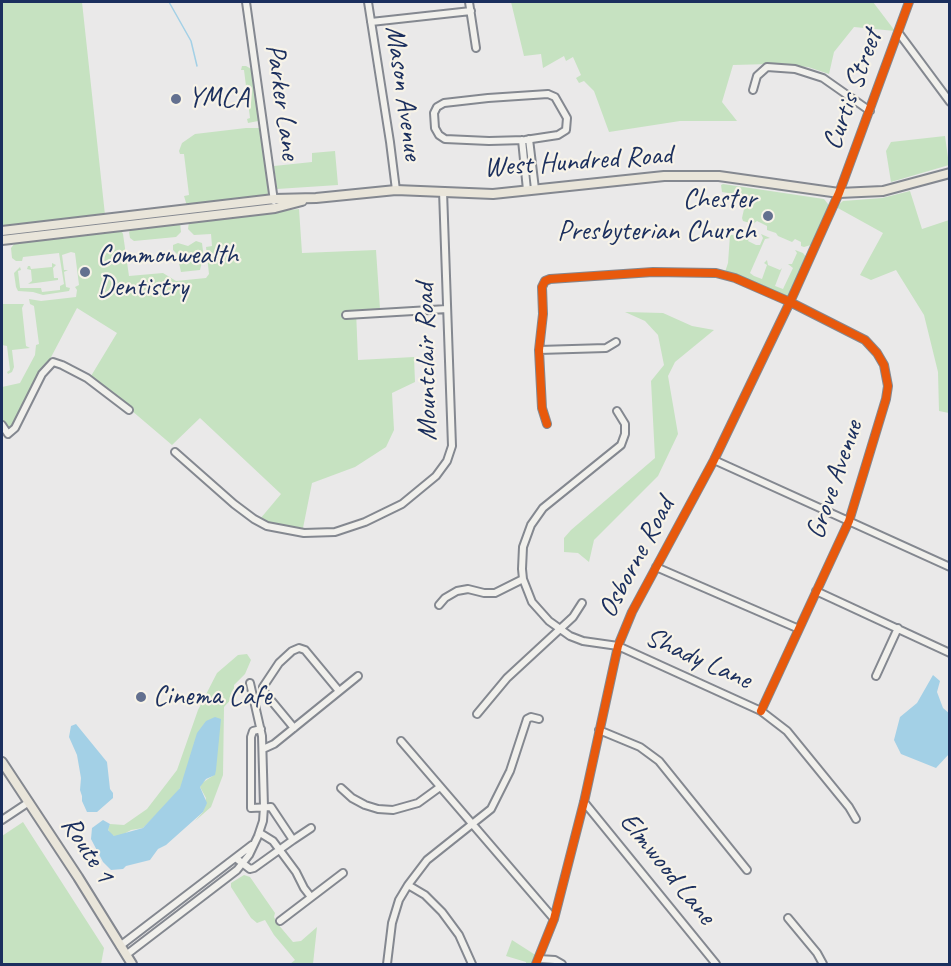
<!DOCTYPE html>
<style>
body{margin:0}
#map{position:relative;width:951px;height:966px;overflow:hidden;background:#eae9e9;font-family:Caveat,sans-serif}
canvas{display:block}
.frame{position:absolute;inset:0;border:3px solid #1b2f5e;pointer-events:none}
</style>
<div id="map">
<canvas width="951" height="966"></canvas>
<div class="frame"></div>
</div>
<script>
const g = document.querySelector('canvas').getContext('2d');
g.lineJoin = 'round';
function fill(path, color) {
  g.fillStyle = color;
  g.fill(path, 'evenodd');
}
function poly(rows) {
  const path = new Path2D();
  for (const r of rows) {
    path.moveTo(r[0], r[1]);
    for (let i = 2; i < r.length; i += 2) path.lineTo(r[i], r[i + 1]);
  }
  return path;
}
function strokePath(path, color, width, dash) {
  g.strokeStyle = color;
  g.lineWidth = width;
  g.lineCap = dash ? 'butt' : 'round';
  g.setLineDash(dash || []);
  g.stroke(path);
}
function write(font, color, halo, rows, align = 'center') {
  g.font = font + ' Caveat,sans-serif';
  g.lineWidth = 4.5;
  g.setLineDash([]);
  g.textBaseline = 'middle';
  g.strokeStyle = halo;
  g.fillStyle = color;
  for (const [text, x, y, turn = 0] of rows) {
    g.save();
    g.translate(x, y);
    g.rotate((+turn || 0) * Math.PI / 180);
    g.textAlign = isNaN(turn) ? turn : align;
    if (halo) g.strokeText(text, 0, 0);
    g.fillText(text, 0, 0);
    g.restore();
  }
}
const green = poly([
 [2,2,82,2,105,215,2,228],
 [511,2,873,2,895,31,854,27,834,52,829,74,808,67,770,64,733,65,722,102,737,121,680,121,609,132,594,91,584,81,579,83,576,78,581,75,573,57,566,61,564,56,543,68,541,54,524,56],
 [246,66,253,70,260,118,258,121,248,123,247,119,250,118,244,70,241,70,242,66],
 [246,128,259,128,262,131,268,194,266,197,187,206,184,196,189,195,184,154,180,154,179,151,182,143,195,134],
 [945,136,949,165,891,182,886,151,891,142],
 [335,151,338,185,277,189,274,166,312,162,312,153],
 [723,184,824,199,828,204,828,208,811,245,804,247,801,246,801,242,795,239,792,242,778,236,776,233,767,230,767,226,757,221,753,224,743,221,742,218,747,196,722,192,721,185],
 [910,191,922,229,949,220,949,413,939,411,938,372,924,315,896,270,871,280,860,275,883,233,836,207,843,201,882,198],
 [299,209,302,253,376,250,380,309,356,310,358,360,414,357,415,382,392,393,394,430,386,447,355,467,312,483,303,528,269,524,260,519,281,494,200,418,172,445,91,376,117,333,77,308,49,361,44,365,14,426,7,429,2,420,2,387,20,383,35,355,36,345,39,344,34,306,30,304,29,299,41,301,76,297,77,290,75,287,79,285,75,253,71,252,62,255,64,270,68,270,64,272,66,287,70,288,69,291,43,295,33,292,18,291,16,287,14,273,20,267,21,270,18,271,20,288,41,288,42,292,60,290,60,286,64,284,59,253,23,257,22,261,16,261,12,258,11,248,15,243,121,230,123,234,129,276,163,273,176,281,206,278,209,274,206,247,212,246,211,234,194,235,188,229,189,222],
 [180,222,181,232,176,237,134,241,130,238,129,232,133,228],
 [752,230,756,233,752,233,748,241,756,245,760,245,763,238,761,234,770,238,765,239,750,273,754,276,762,279,767,265,764,263,767,260,768,265,780,270,782,268,775,286,783,289,793,268,788,264,792,264,797,253,795,250,803,253,806,257,790,296,784,297,725,272,728,263,730,235,750,234],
 [196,241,202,243,205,267,204,262,202,262,200,270,181,272,177,254,173,250,173,245,178,243,188,246],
 [52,263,56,265,53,268,54,278,58,278,58,280,28,284,32,281,31,270,27,269,28,266,30,266,31,269,52,267],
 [2,304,24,304,22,308,26,346,30,348,12,350,14,367,12,372,8,374,7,372,10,370,7,346,2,345],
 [625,312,663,313,692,326,714,330,675,362,668,376,678,434,658,476,594,540,589,562,578,553,564,552,564,538,571,530,655,458,651,381,664,365,658,335,645,321],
 [247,654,251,660,245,674,234,685,234,696,224,707,223,775,211,807,195,821,203,812,206,798,200,787,202,783,214,775,180,788,175,796,143,828,131,830,120,836,114,836,110,834,108,829,110,824,124,825,147,809,177,770,198,710,217,673,238,655],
 [23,822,104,948,101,964,2,964,2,836],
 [244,875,250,877,275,913,274,917,277,923,293,942,301,941,317,927,313,964,290,964,295,960,274,935,265,920,257,923,251,918,231,887,231,883],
 [512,940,537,956,533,964,526,964,526,962,506,956]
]);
const water = poly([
 [933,675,940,681,937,692,943,708,950,714,949,754,936,768,901,754,894,740,900,717,917,703],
 [215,717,221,719,216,770,215,775,206,779,200,787,207,803,203,812,166,845,158,849,150,860,126,866,123,869,111,870,103,862,91,839,92,828,103,820,110,824,108,830,114,836,143,828,180,788,197,733,206,721],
 [76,724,107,762,110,789,113,793,113,798,97,812,87,812,82,801,82,796,80,790,81,778,77,755,69,737,71,726]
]);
const stream = poly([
 [169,2,191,41,197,66]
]);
const minor = poly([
 [246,2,274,201],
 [368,2,390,142,396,190],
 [469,2,476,48],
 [371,22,471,11],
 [898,32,950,102],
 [753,90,757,76,767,67,795,69,823,78,870,111],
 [548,94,555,97,567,118,566,130,558,135,525,140,489,141,445,139,439,135,435,128,434,113,437,107,444,103,488,98,548,94],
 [529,139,535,189],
 [522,140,527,190],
 [346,315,447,309],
 [539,350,606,348,616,342],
 [617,411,625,424,625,434,621,445,543,508,531,525,523,547,522,569,523,579,532,602,549,621,570,636,583,641,618,646,761,711,787,731,849,807,856,819],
 [547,424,542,408,539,350,543,314,542,287,545,281,550,279,653,272,716,273,735,278,790,302,865,340,877,353,884,365,888,386,886,399,849,521,761,711],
 [2,425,8,434,15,428,42,374,53,362,62,365,87,378,129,410],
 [175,452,234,504,254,519,267,526,304,533,335,532,365,522,402,504,436,476,447,461,452,446,443,191],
 [714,460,950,567],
 [656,567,799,629],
 [816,591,950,653],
 [439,605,445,598,457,591,468,589,484,593,495,593,523,579],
 [876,676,898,628],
 [477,714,507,678,573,617,582,603],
 [294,728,265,693,263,687,279,663,292,651,299,648,305,650,339,691],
 [599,730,640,747,659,761,747,870],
 [401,741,554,919],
 [263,749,274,744,358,676],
 [341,788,352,798,365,805,378,809,393,810,418,803,440,787],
 [584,802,716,964],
 [2,820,29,802],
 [260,833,273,841,296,872,304,888,311,897],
 [293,840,311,828],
 [237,859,250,869,254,868,293,840,271,807,251,808,251,737,253,731,261,729],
 [408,885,425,895,442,912,459,935,472,964],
 [788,918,817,953,823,964],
 [280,921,343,873],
 [120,946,252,845],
 [126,955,237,870,249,855,258,836,263,821,264,807,262,736,250,683],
 [539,959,555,960,562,964],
 [387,964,392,923,399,900,408,885,427,860,491,809,510,771,527,719,531,717,539,719],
 [536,964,554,919,584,802,618,646,632,612,714,460,790,302,839,193,909,2]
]);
const major = poly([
 [2,231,274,199,316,198,396,190,493,194,664,176,719,176,839,193,883,191,950,173],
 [2,240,275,208,302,201],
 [2,762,78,877,132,964]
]);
const cycleway = poly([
 [547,424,542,408,539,350,543,314,542,287,545,281,550,279,653,272,716,273,735,278,790,302,865,340,877,353,884,365,888,386,886,399,849,521,761,711],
 [536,964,554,919,584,802,618,646,632,612,714,460,790,302,839,193,909,2]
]);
const markers = [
 [176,99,6,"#63708f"],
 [768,216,6,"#63708f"],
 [85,272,6,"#63708f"],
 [141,697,6,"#63708f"]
];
const streetNames = [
 ["Curtis Street",853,90,-70],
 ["Mason Avenue",403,93,82],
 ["Parker Lane",282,102,82],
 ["West Hundred Road",578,162,-4],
 ["Mountclair Road",427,362,-91],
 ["Grove Avenue",835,480,-71],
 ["Osborne Road",637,558,-62],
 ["Shady Lane",698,659,24],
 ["Route 1",87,850,57],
 ["Elmwood Lane",667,869,51]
];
const poiNames = [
 ["YMCA",188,99],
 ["Chester",756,200,"right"],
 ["Presbyterian Church",756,232,"right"],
 ["Commonwealth",97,256],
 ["Dentistry",97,288],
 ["Cinema Cafe",153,697]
];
fill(green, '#c6e2c1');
fill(water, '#a3d0e6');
strokePath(stream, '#a3d0e6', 1.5);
strokePath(minor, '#848890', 10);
strokePath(major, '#848890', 12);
strokePath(minor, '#f1f0ec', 6);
strokePath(major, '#e9e5da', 8);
strokePath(cycleway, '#e8590c', 8);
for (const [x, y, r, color] of markers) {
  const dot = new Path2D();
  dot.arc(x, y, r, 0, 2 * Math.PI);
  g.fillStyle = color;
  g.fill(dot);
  strokePath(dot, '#f7f3e8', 2);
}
write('28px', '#1b2f5e', '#f7f3e8', streetNames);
write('28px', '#1b2f5e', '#f7f3e8', poiNames, 'left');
</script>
